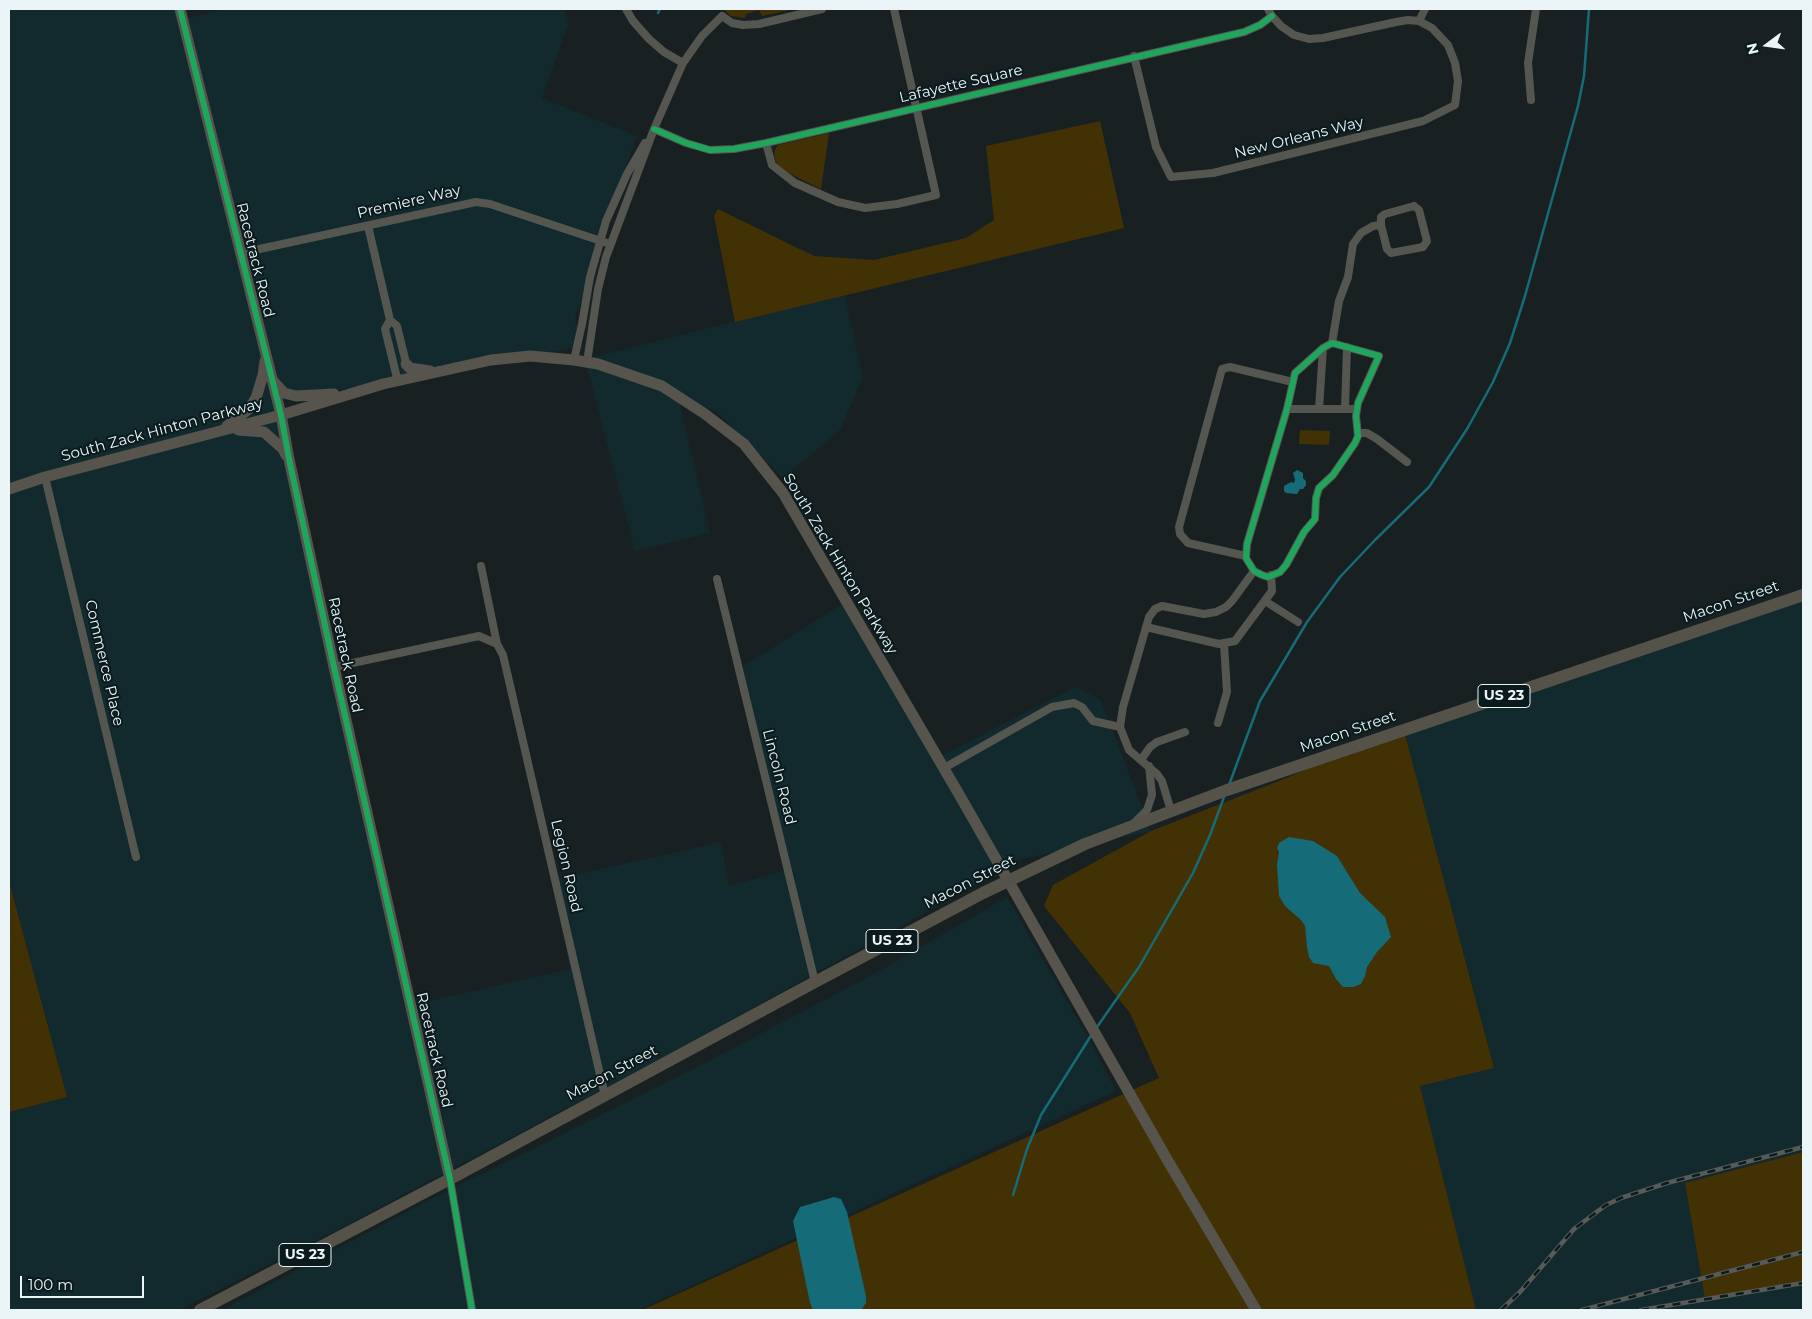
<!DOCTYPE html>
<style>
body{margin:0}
#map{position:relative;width:1812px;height:1319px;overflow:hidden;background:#182022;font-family:Montserrat,sans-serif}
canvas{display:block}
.frame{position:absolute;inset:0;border:10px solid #ebf5f8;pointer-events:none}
.north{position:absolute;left:1742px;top:20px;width:50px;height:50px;-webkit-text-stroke:4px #0a1a1d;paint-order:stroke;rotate:256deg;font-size:14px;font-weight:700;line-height:20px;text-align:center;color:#ebf5f8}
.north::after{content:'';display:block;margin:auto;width:18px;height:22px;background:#ebf5f8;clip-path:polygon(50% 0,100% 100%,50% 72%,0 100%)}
.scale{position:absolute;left:20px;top:1276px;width:124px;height:22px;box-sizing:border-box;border:2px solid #ebf5f8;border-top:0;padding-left:6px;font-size:15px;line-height:18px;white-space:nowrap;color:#ebf5f8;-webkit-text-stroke:4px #0a1a1d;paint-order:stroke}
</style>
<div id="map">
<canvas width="1812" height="1319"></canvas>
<div class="frame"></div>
<div class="north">N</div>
<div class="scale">100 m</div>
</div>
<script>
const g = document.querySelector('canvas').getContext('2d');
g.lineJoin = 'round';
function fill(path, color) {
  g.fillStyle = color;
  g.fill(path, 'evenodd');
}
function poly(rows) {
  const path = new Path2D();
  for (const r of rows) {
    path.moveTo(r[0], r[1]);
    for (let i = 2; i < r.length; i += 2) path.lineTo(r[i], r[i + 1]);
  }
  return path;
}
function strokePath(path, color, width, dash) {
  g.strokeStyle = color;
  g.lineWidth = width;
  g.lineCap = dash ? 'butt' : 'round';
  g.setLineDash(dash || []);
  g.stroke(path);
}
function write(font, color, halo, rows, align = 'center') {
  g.font = font + ' Montserrat,sans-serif';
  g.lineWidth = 4;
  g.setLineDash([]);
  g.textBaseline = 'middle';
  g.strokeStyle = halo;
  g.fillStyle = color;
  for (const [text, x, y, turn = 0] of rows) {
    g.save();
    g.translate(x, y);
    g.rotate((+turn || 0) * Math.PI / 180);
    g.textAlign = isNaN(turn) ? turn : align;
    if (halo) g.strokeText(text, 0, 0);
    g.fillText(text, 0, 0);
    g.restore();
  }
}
const built = poly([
 [9,9,186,9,188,18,224,9,564,9,568,25,542,98,637,136,575,318,582,346,275,402,411,1005,570,969,552,880,721,842,729,886,790,869,742,667,850,599,937,758,1075,687,1101,700,1151,831,1022,859,684,1046,341,1228,179,1310,9,1310,9,1112,67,1097,9,881],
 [844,294,863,377,840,430,783,478,716,411,678,396,710,533,635,551,585,359],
 [1803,595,1803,1152,1685,1183,1705,1298,1803,1285,1803,1310,1476,1310,1420,1086,1494,1067,1403,727],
 [1007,897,1094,1048,1116,1091,639,1310,222,1310,429,1200,703,1064,872,975]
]);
const green = poly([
 [723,9,794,9,762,16,759,10,746,14,745,18,731,16],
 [1100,121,1124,228,735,322,714,216,718,209,814,256,874,260,966,238,994,220,986,146],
 [829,133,821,189,784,171,777,164,774,156,775,150,778,145],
 [1300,430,1330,431,1329,445,1299,444],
 [1403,727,1494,1068,1420,1086,1476,1310,642,1310,1159,1078,1130,1013,1044,906,1053,885,1151,831,1284,779],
 [9,881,67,1097,9,1112],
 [1803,1152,1803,1285,1705,1299,1685,1183]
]);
const water = poly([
 [1297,470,1303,473,1303,478,1306,481,1306,485,1303,489,1300,489,1297,494,1286,493,1284,491,1284,486,1291,482,1294,483,1295,480,1293,473],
 [1289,837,1313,841,1337,856,1360,893,1385,917,1391,937,1377,952,1367,967,1365,976,1361,984,1353,987,1343,987,1336,979,1329,966,1313,963,1309,957,1307,947,1305,926,1301,920,1285,906,1279,896,1277,865,1279,852,1277,848,1279,843],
 [834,1197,841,1199,847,1212,866,1296,866,1303,861,1310,813,1310,810,1303,793,1221,800,1207]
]);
const stream = poly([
 [658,13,660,9],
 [1229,785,1260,701,1307,622,1340,577,1375,540,1429,487,1467,429,1493,382,1510,343,1525,296,1578,106,1584,76,1589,9],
 [1097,1027,1139,967,1193,873,1210,835,1224,797],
 [1013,1195,1027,1149,1041,1115,1092,1034]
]);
const street = poly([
 [626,9,633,21,649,39,664,52,683,63],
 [1268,9,1272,16,1281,26,1294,35,1309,39,1323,38,1396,22,1408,20,1419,21,1425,9],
 [1134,56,1156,147,1171,177,1213,173,1423,121,1455,105,1458,81,1455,63,1448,45,1432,28,1419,21],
 [1531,100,1528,63,1536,9],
 [654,129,686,143,710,150,734,149,766,143,1244,32,1260,25,1272,16],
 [766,143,772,165,782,173,795,183,838,202,865,208,897,204,936,195,894,9],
 [1414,206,1419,210,1427,241,1423,247,1391,253,1387,249,1381,225,1381,217,1385,214,1414,206],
 [368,226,390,320,397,326,407,367],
 [241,253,476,202,490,204,610,244],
 [390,320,385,329,398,382],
 [1332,343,1379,356,1358,403,1356,416,1358,436,1355,443,1333,475,1319,488,1316,498,1315,519,1304,532,1286,565,1280,572,1268,577,1262,575,1254,571,1246,558,1247,544,1287,409,1295,373,1323,348,1332,343],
 [1332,343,1339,301,1348,277,1353,244,1361,233,1373,226,1381,225],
 [574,360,582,324,590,277,606,221,627,174,645,143],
 [587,362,598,289,606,257,654,129,683,63,702,36,722,16,732,23,743,25,759,24,822,9],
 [1287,409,1357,409],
 [1319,409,1323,348],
 [1345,409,1347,347],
 [1358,433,1367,433,1377,439,1407,462],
 [45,477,136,857],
 [1246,556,1188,543,1180,534,1179,527,1222,369,1230,367,1293,382],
 [481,566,497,644,503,655,605,1096],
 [717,579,815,982],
 [1265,601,1298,622],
 [1146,627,1219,644,1235,641,1272,591,1271,575],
 [334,667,479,636,497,644],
 [1218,723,1227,692,1224,644],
 [1141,760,1150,747,1157,742,1185,732],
 [944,768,1052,707,1074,703,1082,707,1093,721,1120,727],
 [1171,811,1162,781,1157,774,1129,750,1120,727,1123,707,1149,617,1155,609,1162,606,1204,614,1216,612,1226,607,1232,601,1254,571],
 [1134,823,1147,810,1152,795,1149,766],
 [450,1179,472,1310]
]);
const secondary = poly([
 [180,9,281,415,289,459,334,667,450,1179],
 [406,364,410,368,430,371],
 [273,381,284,393,296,396,334,394],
 [227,426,249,409,256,398,263,375,265,361],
 [238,430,264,432,283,449,286,455],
 [9,489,45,477,281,415,383,384,491,360,530,356,574,360,598,364,662,386,705,414,744,444,783,493,960,796,1168,1161,1256,1310]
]);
const primary = poly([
 [200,1310,450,1179,815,982,983,893,1085,844,1227,790,1803,595]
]);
const rail = poly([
 [1501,1310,1520,1292,1574,1229,1606,1205,1621,1198,1667,1183,1803,1147],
 [1582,1310,1803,1252],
 [1641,1310,1803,1283]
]);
const cycleway = poly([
 [180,9,281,415,289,459,334,667,450,1179,472,1310],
 [654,129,686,143,710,150,734,149,766,143,1244,32,1260,25,1272,16],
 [1332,343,1379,356,1358,403,1356,416,1358,436,1355,443,1333,475,1319,488,1316,498,1315,519,1304,532,1286,565,1280,572,1268,577,1262,575,1254,571,1246,558,1247,544,1287,409,1295,373,1323,348,1332,343]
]);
const shields = [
 [1504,696,52],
 [892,941,52],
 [305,1255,52]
];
const shieldNames = [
 ["US 23",1504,696],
 ["US 23",892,941],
 ["US 23",305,1255]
];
const streetNames = [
 ["Lafayette Square",961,84,-13],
 ["New Orleans Way",1299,138,-14],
 ["Premiere Way",409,202,-13],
 ["Racetrack Road",255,260,76],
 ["South Zack Hinton Parkway",162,430,-15],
 ["South Zack Hinton Parkway",840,564,59],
 ["Macon Street",1731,602,-19],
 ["Racetrack Road",345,655,78],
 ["Commerce Place",104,663,77],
 ["Macon Street",1348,732,-19],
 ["Lincoln Road",779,777,76],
 ["Legion Road",566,866,77],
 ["Macon Street",970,882,-27],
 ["Racetrack Road",434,1050,77],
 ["Macon Street",612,1073,-28]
];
fill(built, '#12292e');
fill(green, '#423105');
fill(water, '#166b79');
strokePath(stream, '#166b79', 2.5);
strokePath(street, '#565651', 8);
strokePath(secondary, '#56544d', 11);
strokePath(primary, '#555249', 12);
strokePath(rail, '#585a58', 4.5);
strokePath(rail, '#0a1a1d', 2.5, [8]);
strokePath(cycleway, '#20a55d', 6);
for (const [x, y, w] of shields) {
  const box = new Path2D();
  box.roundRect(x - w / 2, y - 11.5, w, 23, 4);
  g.fillStyle = '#0a1a1d';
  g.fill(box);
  strokePath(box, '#ebf5f8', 1);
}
write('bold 14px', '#ebf5f8', null, shieldNames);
write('15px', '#ebf5f8', '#0a1a1d', streetNames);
</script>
